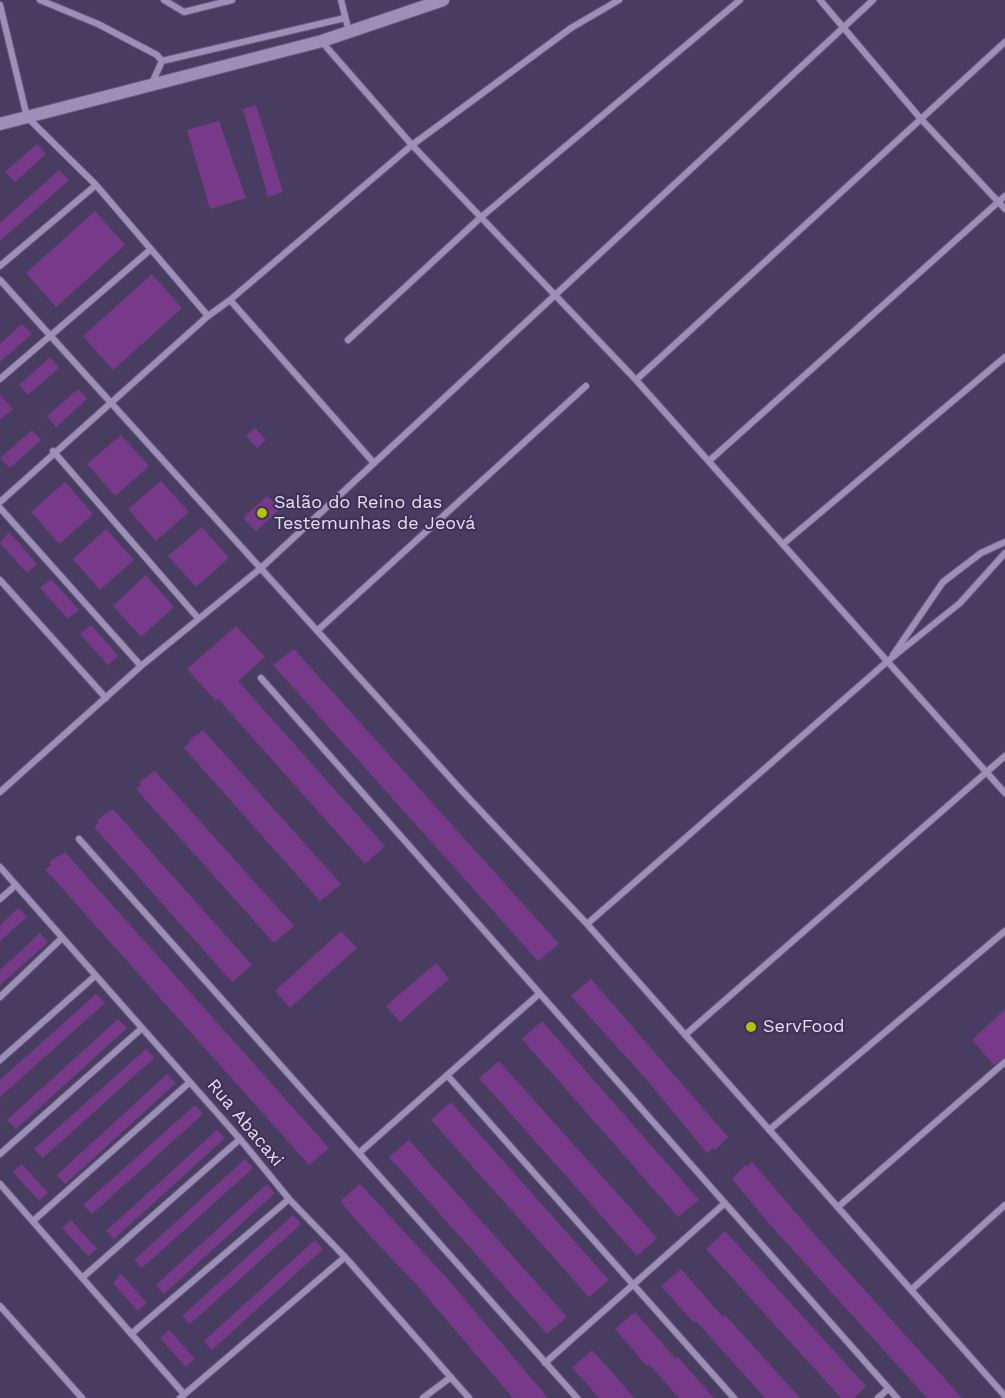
<!DOCTYPE html>
<meta charset="utf-8">
<style>
body{margin:0}
canvas{display:block;background:#483d61}
</style>
<canvas width="1005" height="1398"></canvas>
<script>
const g = document.querySelector('canvas').getContext('2d');
g.lineJoin = 'round';
function fill(path, color) {
  g.fillStyle = color;
  g.fill(path, 'evenodd');
}
function poly(rows) {
  const path = new Path2D();
  for (const r of rows) {
    path.moveTo(r[0], r[1]);
    for (let i = 2; i < r.length; i += 2) path.lineTo(r[i], r[i + 1]);
  }
  return path;
}
function strokePath(path, color, width, dash) {
  g.strokeStyle = color;
  g.lineWidth = width;
  g.lineCap = dash ? 'butt' : 'round';
  g.setLineDash(dash || []);
  g.stroke(path);
}
function write(font, color, halo, rows, align = 'center') {
  g.font = font + ' "Work Sans",sans-serif';
  g.lineWidth = 4.5;
  g.setLineDash([]);
  g.textBaseline = 'middle';
  g.strokeStyle = halo;
  g.fillStyle = color;
  for (const [text, x, y, turn = 0] of rows) {
    g.save();
    g.translate(x, y);
    g.rotate((+turn || 0) * Math.PI / 180);
    g.textAlign = isNaN(turn) ? turn : align;
    if (halo) g.strokeText(text, 0, 0);
    g.fillText(text, 0, 0);
    g.restore();
  }
}
const building = poly([
 [256,105,283,192,268,197,243,109],
 [219,121,246,198,210,209,187,130],
 [37,144,46,154,15,182,5,172],
 [59,170,69,180,0,241,0,223],
 [95,211,125,245,56,307,26,273],
 [152,274,182,308,113,370,83,336],
 [22,324,32,334,0,362,0,344],
 [50,357,59,368,28,395,19,385],
 [78,389,87,399,56,427,47,416],
 [0,395,13,409,0,420],
 [255,428,266,440,257,448,246,436],
 [32,430,41,440,10,468,0,458],
 [121,435,149,466,115,496,87,464],
 [161,481,189,512,156,541,128,509],
 [65,482,93,514,59,544,31,512],
 [267,496,280,509,256,531,243,518],
 [202,527,229,558,196,587,168,556],
 [106,529,134,560,100,590,73,559],
 [9,532,37,564,27,573,0,543],
 [146,575,174,607,141,637,113,606],
 [51,579,79,610,68,619,40,588],
 [91,625,118,656,108,665,80,634],
 [236,626,265,657,238,681,385,846,365,864,218,699,216,701,187,669],
 [294,649,559,944,538,961,273,665],
 [203,730,341,884,320,901,184,748,189,743,188,741],
 [155,771,294,926,274,943,136,789,141,785,139,782],
 [113,809,252,965,232,982,94,827,99,822,97,820],
 [65,852,329,1148,309,1165,45,869,51,865,49,862],
 [18,908,27,917,0,941,0,925],
 [341,931,357,948,290,1008,275,991],
 [40,933,48,942,0,985,0,970],
 [436,963,449,979,400,1022,386,1006],
 [591,979,728,1137,715,1150,713,1148,707,1153,646,1079,571,996],
 [96,994,105,1003,0,1097,0,1080],
 [1005,1009,1005,1057,994,1065,972,1040],
 [118,1019,127,1028,16,1129,7,1120],
 [542,1021,699,1200,678,1217,522,1039],
 [146,1049,154,1058,43,1158,34,1149],
 [499,1061,657,1238,637,1256,479,1078],
 [167,1074,176,1083,65,1184,57,1175],
 [451,1102,609,1280,589,1297,431,1120],
 [195,1105,203,1114,92,1214,83,1205],
 [217,1130,225,1138,114,1239,106,1231],
 [409,1140,567,1317,547,1334,389,1157],
 [245,1159,253,1168,142,1268,134,1260],
 [752,1162,815,1235,962,1398,927,1398,766,1220,732,1179,745,1165,747,1167],
 [22,1164,48,1193,39,1201,13,1172],
 [267,1184,275,1193,164,1294,156,1285],
 [360,1184,445,1276,548,1398,513,1398,416,1284,372,1238,340,1201],
 [293,1215,301,1224,190,1324,182,1316],
 [71,1220,97,1249,88,1256,62,1228],
 [725,1231,866,1386,854,1398,841,1398,706,1249],
 [315,1240,323,1249,212,1350,204,1341],
 [681,1269,723,1317,725,1315,800,1398,765,1398,696,1321,694,1323,661,1286],
 [121,1274,147,1303,138,1311,113,1283],
 [635,1312,676,1359,678,1357,714,1398,679,1398,649,1364,647,1366,615,1329],
 [169,1330,195,1359,186,1367,160,1338],
 [592,1350,612,1372,634,1398,599,1398,586,1383,572,1368]
]);
const street = poly([
 [40,0,98,24,157,55,162,61,152,83],
 [164,0,184,12,232,0],
 [341,0,349,32],
 [820,0,920,118,1005,209],
 [0,5,27,117,96,185,208,316],
 [322,42,412,145,636,380,1005,793],
 [162,61,345,18],
 [0,266,96,185],
 [0,280,462,791,587,924,1005,1396],
 [230,300,374,463],
 [348,340,480,218,740,0],
 [0,379,150,250],
 [636,380,1005,42],
 [53,451,198,618],
 [709,461,1005,196],
 [0,502,208,316,230,300,412,145,571,28,619,0],
 [0,508,141,666],
 [783,544,1005,357],
 [0,580,106,698],
 [318,630,586,386],
 [893,655,943,582,981,553,1005,542],
 [261,678,897,1398],
 [0,792,141,666,261,568,873,0],
 [79,839,577,1398],
 [0,867,240,1139,289,1199,345,1257,469,1398],
 [0,899,16,885],
 [587,924,889,660,960,603,1005,553],
 [0,997,62,938],
 [685,1035,1005,756],
 [0,1060,95,976],
 [447,1075,734,1398],
 [769,1130,1005,931],
 [359,1153,539,994],
 [0,1154,141,1029],
 [0,1184,184,1394],
 [838,1207,1005,1062],
 [33,1221,190,1082],
 [82,1278,240,1139],
 [911,1290,1005,1205],
 [0,1306,82,1398],
 [131,1334,289,1199],
 [545,1363,725,1203],
 [180,1398,345,1257],
 [423,1398,451,1377],
 [878,1398,888,1389]
]);
const secondary = poly([
 [0,124,322,41,443,0]
]);
const markers = [
 [262,513,6,"#afc506"],
 [751,1027,6,"#afc506"]
];
const poiNames = [
 ["Salão do Reino das",274,503],
 ["Testemunhas de Jeová",274,524],
 ["ServFood",763,1027]
];
const streetNames = [
 ["Rua Abacaxi",245,1123,50]
];
fill(building, '#763a89');
strokePath(street, '#655b7a', 8);
strokePath(secondary, '#655b7a', 14);
strokePath(street, '#9c90b9', 6);
strokePath(secondary, '#9c90b9', 12);
for (const [x, y, r, color] of markers) {
  const dot = new Path2D();
  dot.arc(x, y, r, 0, 2 * Math.PI);
  g.fillStyle = color;
  g.fill(dot);
  strokePath(dot, '#3e3355', 2);
}
write('18px', '#e4def4', '#3e3355', poiNames, 'left');
write('18px', '#e4def4', '#3e3355', streetNames);
</script>
